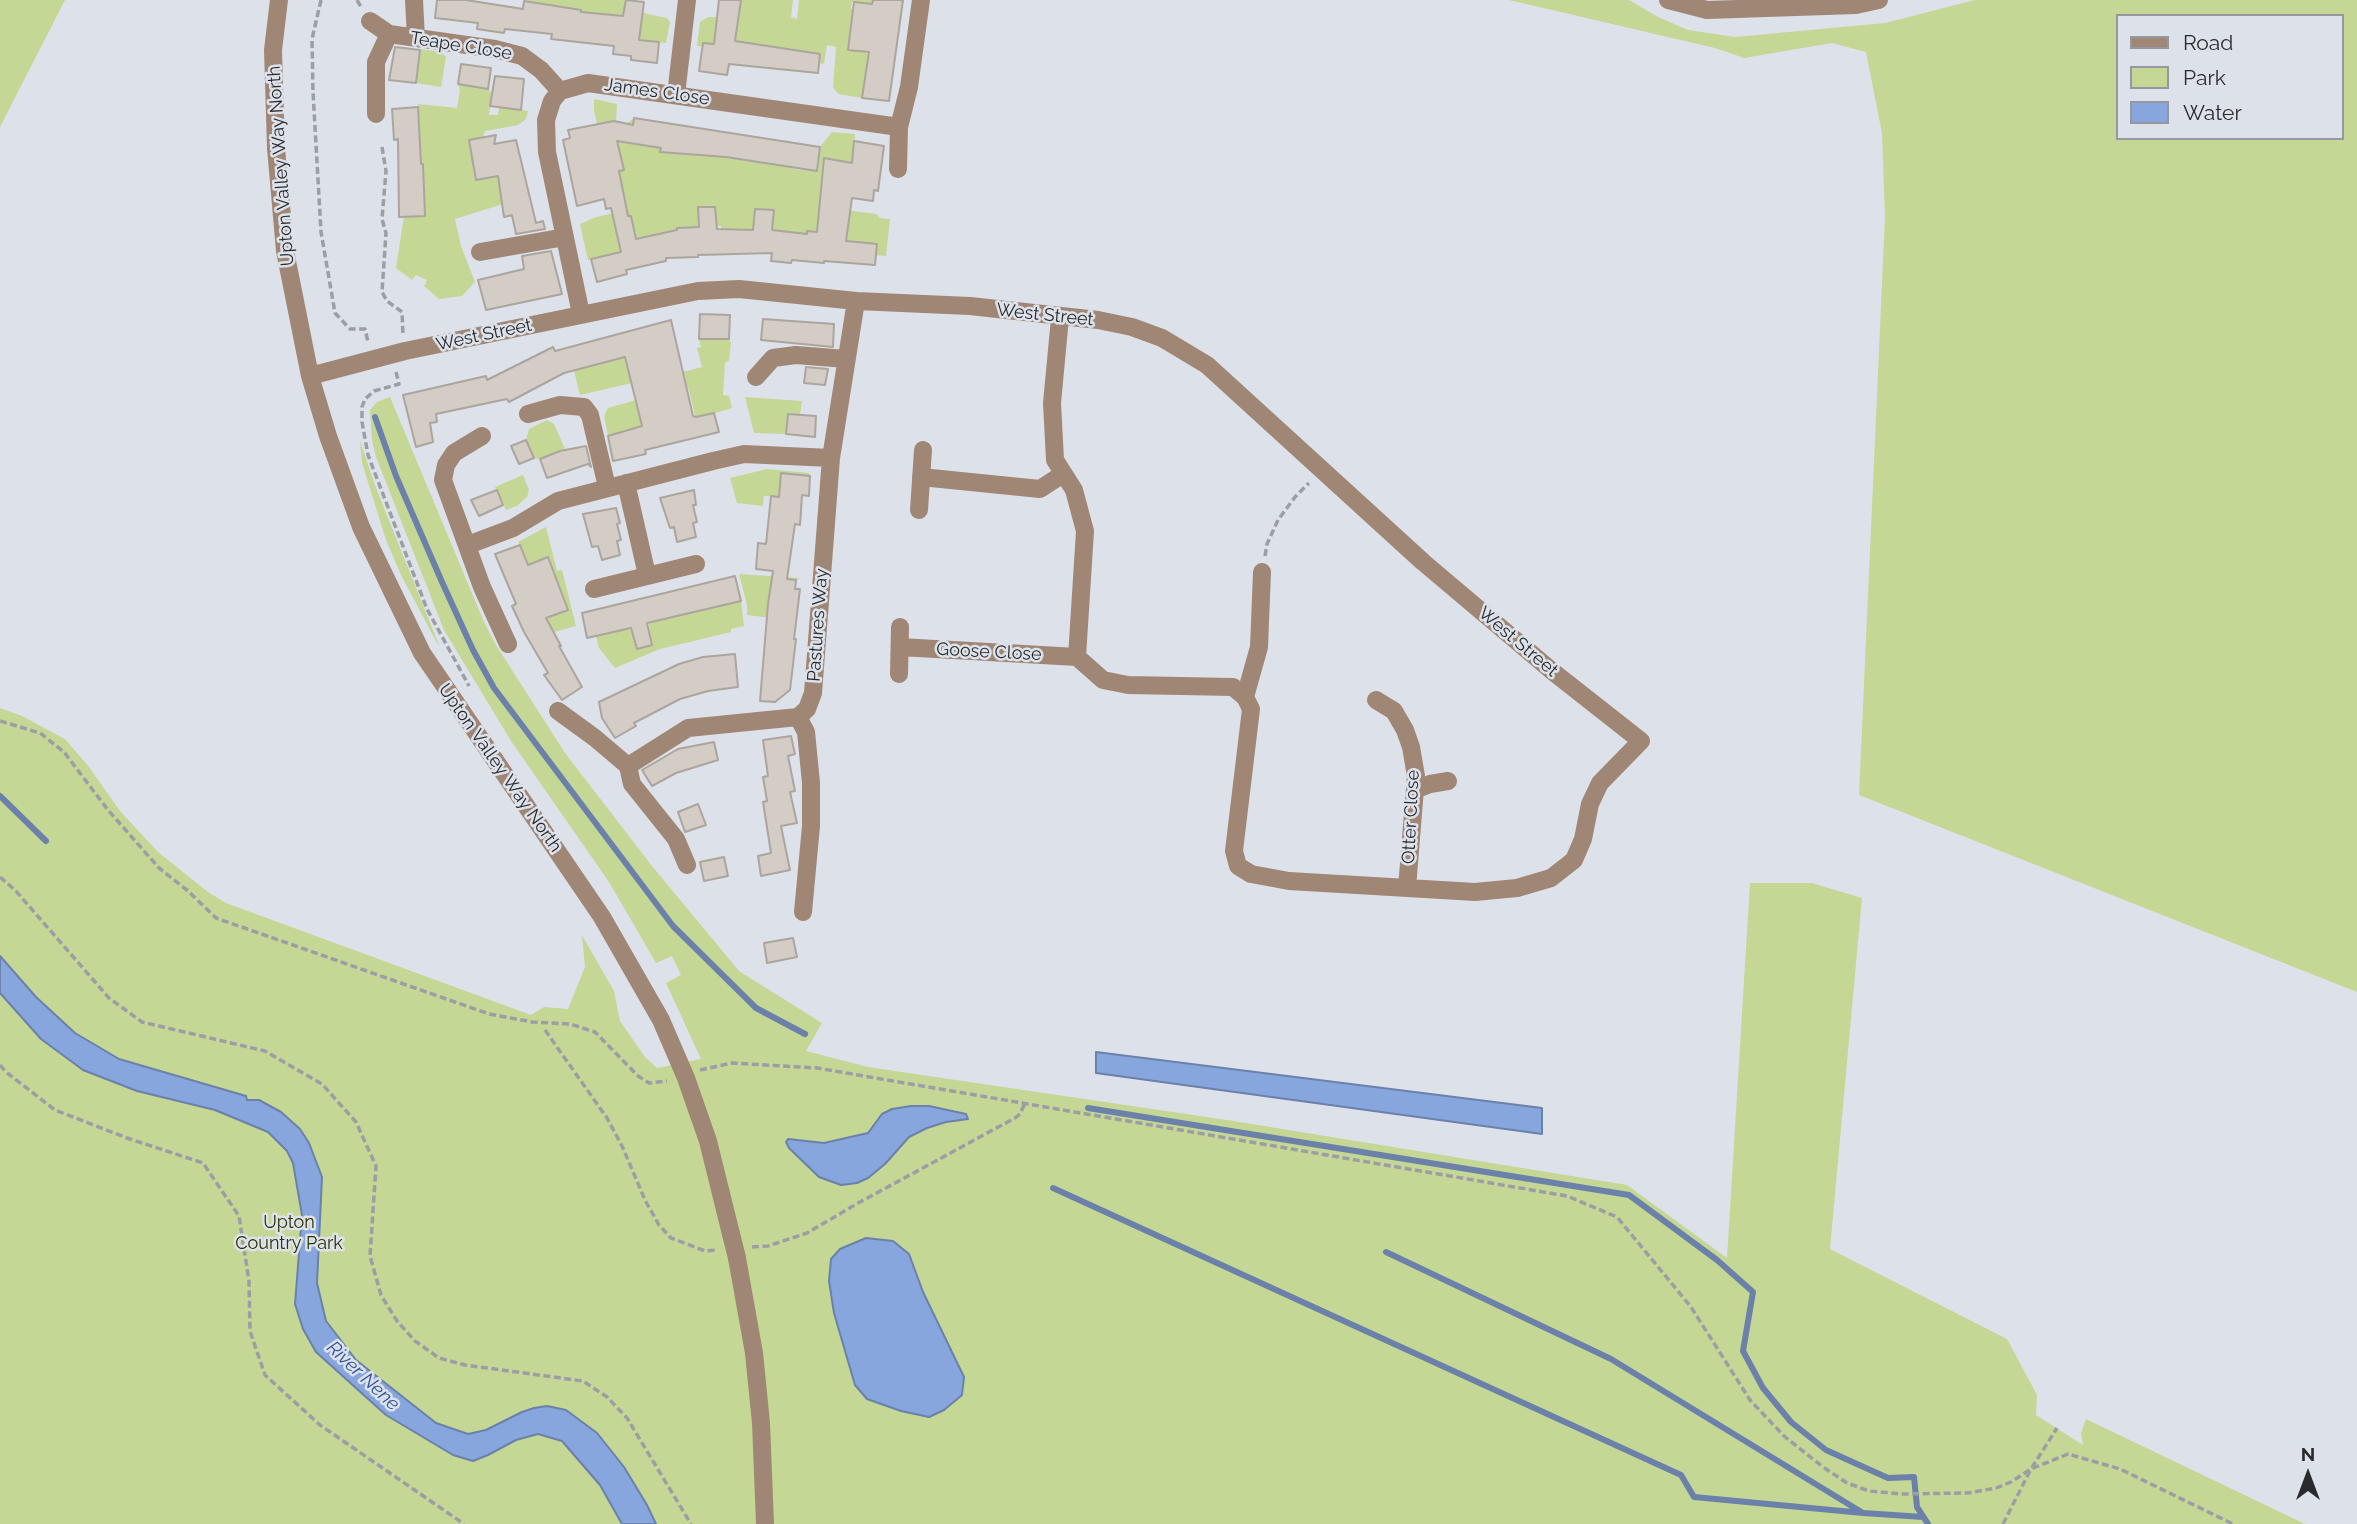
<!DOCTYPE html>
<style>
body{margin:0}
#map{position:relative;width:2357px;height:1524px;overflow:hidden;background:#dde2ea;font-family:Raleway,sans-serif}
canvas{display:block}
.legend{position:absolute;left:2116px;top:14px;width:228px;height:126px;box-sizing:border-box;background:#dde2ea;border:2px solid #95989e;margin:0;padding:9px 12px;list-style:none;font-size:21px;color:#292a2d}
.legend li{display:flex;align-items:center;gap:14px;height:35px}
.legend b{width:35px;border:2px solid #95989e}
.north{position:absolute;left:2273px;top:1440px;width:70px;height:70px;-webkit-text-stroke:5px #dde2ea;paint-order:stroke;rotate:0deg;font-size:19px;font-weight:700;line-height:28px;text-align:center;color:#292a2d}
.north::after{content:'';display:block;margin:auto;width:24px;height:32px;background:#292a2d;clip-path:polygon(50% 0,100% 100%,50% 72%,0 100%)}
</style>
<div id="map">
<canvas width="2357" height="1524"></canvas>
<ul class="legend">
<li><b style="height:9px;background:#a08775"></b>Road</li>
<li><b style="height:19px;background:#c4d795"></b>Park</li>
<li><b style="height:19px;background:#87a6de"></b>Water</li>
</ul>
<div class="north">N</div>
</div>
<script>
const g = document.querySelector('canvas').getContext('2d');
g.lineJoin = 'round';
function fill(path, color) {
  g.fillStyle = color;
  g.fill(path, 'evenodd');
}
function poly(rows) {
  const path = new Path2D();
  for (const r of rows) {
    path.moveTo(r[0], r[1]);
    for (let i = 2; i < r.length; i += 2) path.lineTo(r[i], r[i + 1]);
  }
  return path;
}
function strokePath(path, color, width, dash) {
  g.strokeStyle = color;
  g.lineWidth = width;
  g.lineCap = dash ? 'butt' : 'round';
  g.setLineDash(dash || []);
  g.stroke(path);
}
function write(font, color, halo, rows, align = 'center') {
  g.font = font + ' Raleway,sans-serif';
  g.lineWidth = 5;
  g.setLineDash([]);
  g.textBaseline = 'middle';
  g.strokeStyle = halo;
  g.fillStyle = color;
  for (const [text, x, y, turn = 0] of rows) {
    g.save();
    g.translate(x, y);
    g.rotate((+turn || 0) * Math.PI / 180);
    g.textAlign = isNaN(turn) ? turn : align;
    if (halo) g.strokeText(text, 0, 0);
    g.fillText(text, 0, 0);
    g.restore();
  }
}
const green = poly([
 [0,0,65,0,0,127],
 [525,0,626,0,625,9,667,18,670,22,666,43,633,40,614,15,588,13,586,33,578,33,581,10,556,7,552,34,542,33,546,4],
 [741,0,793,0,791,17,797,19,799,0,873,0,872,6,852,2,851,9,866,11,863,51,868,54,866,72,893,76,891,82,865,79,862,98,838,94,833,87,836,47,827,45,824,64,819,63,820,54,800,51,797,70,787,70,789,49,769,46,763,65,758,68,761,44,741,42,735,46,703,43,702,46,697,46,700,22,708,17,717,17],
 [1509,0,1629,0,1658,17,1688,30,1735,37,1885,23,1975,0,2357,0,2357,992,1859,795,1885,217,1882,133,1866,52,1832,43,1744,58,1715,48],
 [2117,16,2341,16,2341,138,2117,138],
 [420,49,441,52,446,57,441,87,416,83],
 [458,84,488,89,492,94,489,115,498,115,501,95,503,107,528,111,526,119,518,125,485,131,483,137,469,140,470,148,492,166,473,170,475,180,498,175,503,204,455,219,461,246,475,282,462,296,439,299,424,286,427,280,416,275,412,280,396,268,404,216,425,216,423,164,407,164,420,138,418,104,457,108,460,90],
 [594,99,617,104,616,122,624,141,626,124,634,118,630,143,652,147,656,122,664,124,660,152,685,155,689,128,720,155,722,131,729,134,726,158,751,161,755,138,763,139,761,163,786,166,789,141,796,146,793,169,816,171,820,147,832,132,855,134,853,160,850,163,830,159,823,207,876,214,880,218,890,219,886,256,876,255,877,244,846,241,850,214,832,233,807,231,806,246,772,229,774,210,765,210,752,230,721,229,721,226,716,226,715,207,698,207,699,227,678,228,678,235,637,239,631,216,613,220,621,252,588,260,580,224,596,217,627,210,624,196,607,174,624,170,620,153,603,157,570,138,569,134,598,127,594,111],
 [699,339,729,339,731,343,729,361,725,362,723,395,729,396,732,408,696,419,688,387,638,406,642,424,640,428,608,436,604,416,608,408,636,400,632,383,580,395,574,371,633,355,678,353,683,372,702,367,697,348,701,347],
 [390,397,484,622,496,645,565,753,652,866,739,971,822,1023,806,1051,868,1067,1227,1120,1627,1185,1727,1258,1750,883,1812,883,1862,898,1830,1249,2007,1339,2037,1395,2036,1415,2083,1445,2081,1433,2086,1419,2305,1524,0,1524,0,708,22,716,65,739,89,767,120,811,158,852,208,892,226,903,531,1015,544,1007,568,1009,585,967,582,935,614,991,620,1021,645,1057,657,1068,701,1059,666,983,681,975,672,956,656,963,609,882,511,741,444,630,376,457,372,440,370,410,377,402],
 [745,397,802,401,800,415,788,414,786,434,754,433],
 [547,420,554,424,565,449,540,459,534,458,526,440,529,429],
 [360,441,376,488,439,645,438,645,401,575,386,540,362,463],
 [767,469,809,473,810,476,782,473,778,497,764,496,763,506,737,503,730,478],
 [523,475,529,490,527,497,517,506,506,510,495,487],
 [546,527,557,571,562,570,576,626,554,632,547,619,550,616,555,574,548,557,527,564,518,542],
 [739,574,800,578,796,580,778,578,776,588,770,588,768,603,782,605,780,619,747,615,747,605],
 [741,601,744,626,731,629,731,632,660,649,615,668,599,648,596,636,628,629,631,631,637,648,652,645,649,623]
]);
const water = poly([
 [0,956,36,997,75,1033,119,1059,246,1096,247,1100,259,1100,281,1112,300,1129,309,1143,322,1177,317,1283,326,1321,356,1360,436,1423,468,1434,486,1430,522,1412,534,1408,547,1406,566,1410,597,1433,624,1467,647,1505,656,1524,622,1524,600,1485,562,1441,538,1434,516,1440,488,1455,473,1461,453,1455,386,1415,316,1352,303,1329,295,1304,302,1215,293,1163,287,1151,268,1132,215,1110,137,1091,83,1070,41,1039,0,993,0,956],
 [1096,1052,1542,1108,1542,1134,1096,1073,1096,1052],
 [911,1106,929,1106,966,1114,968,1119,946,1122,927,1128,909,1137,885,1164,868,1178,857,1183,841,1185,819,1177,789,1148,786,1142,788,1139,824,1143,868,1133,882,1114,892,1109,911,1106],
 [866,1238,893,1241,909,1254,923,1292,964,1377,962,1395,944,1410,929,1417,901,1411,867,1399,855,1385,834,1313,829,1281,831,1259,840,1249,866,1238]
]);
const stream = poly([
 [375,417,396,476,442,582,473,650,494,688,673,926,756,1008,805,1034],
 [0,796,46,841],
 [1088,1108,1629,1195,1717,1260,1753,1292,1743,1351,1763,1388,1791,1422,1826,1450,1888,1478,1914,1477,1917,1507,1928,1524],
 [1053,1188,1681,1475,1694,1497,1863,1513],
 [1386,1252,1611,1359,1863,1513,1923,1517]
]);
const building = poly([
 [437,0,466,0,523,9,524,1,581,10,581,12,623,16,626,0,644,2,639,40,659,42,657,63,631,60,631,56,613,54,614,46,551,39,552,34,505,29,504,33,477,29,478,23,435,18,437,0],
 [719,0,741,0,735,41,820,54,818,73,729,64,727,75,699,71,703,43,714,44,719,0],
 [873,0,903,0,889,101,862,98,869,52,848,50,854,2,872,4,873,0],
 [395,47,420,50,416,83,389,80,395,47],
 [461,64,491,68,488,89,458,84,461,64],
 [495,76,524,79,521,110,490,106,495,76],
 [418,107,421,164,423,164,425,216,399,217,398,139,394,140,392,109,418,107],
 [634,118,820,147,817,171,726,157,660,152,661,148,617,141,624,170,619,171,628,216,631,216,636,239,677,230,677,228,699,227,698,207,715,207,717,229,753,230,755,209,774,210,772,230,807,234,807,231,817,232,824,158,852,163,854,141,884,146,878,191,874,190,873,201,852,198,846,241,877,244,875,265,824,261,824,263,792,260,791,263,771,261,772,253,698,255,698,257,666,258,666,261,626,270,627,274,597,282,591,259,621,252,611,208,606,209,604,199,577,206,563,140,570,138,568,130,614,121,633,125,634,118],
 [496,135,494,144,516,140,536,223,543,221,545,229,516,234,512,215,504,217,498,176,476,180,469,140,496,135],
 [551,251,562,294,486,310,478,280,524,269,522,256,551,251],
 [700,314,730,315,729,339,699,339,700,314],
 [763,319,834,324,833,347,761,340,763,319],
 [671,320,693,416,696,417,714,413,719,432,645,450,646,454,613,461,608,436,642,426,625,357,564,373,509,402,507,399,436,414,437,422,430,423,433,442,416,447,403,395,486,376,487,380,553,347,555,351,671,320],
 [806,367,828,369,825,385,804,383,806,367],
 [788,414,816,416,815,437,786,434,788,414],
 [526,440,534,458,519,464,511,446,526,440],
 [586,446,591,467,588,464,547,478,540,459,560,451,586,446],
 [781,473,810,476,809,496,802,495,800,525,795,524,787,579,796,580,795,589,800,589,794,639,796,639,790,690,775,702,760,701,768,604,773,571,756,569,758,543,766,544,771,496,779,497,781,473],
 [497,490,503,505,479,516,471,500,497,490],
 [694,490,696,505,693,505,697,522,693,523,696,537,677,542,674,527,670,528,660,498,694,490],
 [616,508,620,523,617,524,621,540,617,541,620,555,602,560,598,546,592,547,583,514,616,508],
 [520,545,528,565,548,557,568,610,546,618,561,646,559,646,582,687,562,700,544,675,548,673,524,632,512,606,516,604,495,554,520,545],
 [735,576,741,601,647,623,652,645,637,649,631,628,587,638,582,613,735,576],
 [735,654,738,687,708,691,680,699,634,723,636,726,615,738,602,718,599,702,679,664,703,657,735,654],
 [791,736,795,754,788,756,795,791,790,792,797,823,781,826,790,870,761,876,758,856,771,853,763,802,767,801,763,777,768,776,763,740,791,736],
 [714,742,718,760,676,773,652,786,642,770,678,749,714,742],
 [698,804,706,825,685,832,678,812,698,804],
 [724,857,728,876,704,881,700,862,724,857],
 [793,938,797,957,767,963,764,943,793,938]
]);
const path = poly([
 [321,0,312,39,313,92,321,232,335,313,350,329,365,329,368,342],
 [357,0,361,7],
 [382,147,386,171,382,219,386,233,382,292,387,301,402,312,403,335],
 [396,372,399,384,374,391,365,399,362,407,362,422,368,455,427,609,469,686],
 [1265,556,1267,544,1278,520,1295,497,1309,483],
 [0,721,40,733,64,752,108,810,159,868,187,890,216,918,489,1014,532,1022,570,1024,595,1032,638,1076,649,1083,667,1081],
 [0,877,15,890,109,998,142,1022,265,1051,322,1084,356,1122,376,1166,370,1256,381,1295,397,1321,415,1341,439,1358,465,1365,583,1381,607,1397,627,1418,691,1524],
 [545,1030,607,1118,622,1146,646,1202,659,1225,671,1238,705,1251,716,1250],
 [0,1065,6,1072,55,1110,127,1138,203,1163,239,1216,249,1281,250,1331,265,1375,320,1425,464,1524],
 [700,1070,732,1063,817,1068,1567,1196,1617,1217,1691,1307,1750,1400,1784,1436,1823,1467,1847,1483,1869,1491,1901,1494,1968,1493,1996,1488,2011,1482,2031,1469,2068,1454,2120,1469,2233,1524],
 [752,1247,768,1246,807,1233,860,1202,1015,1118,1020,1114,1025,1103],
 [2003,1524,2031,1469,2057,1428]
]);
const minor = poly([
 [279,0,273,50,276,148,285,251,310,376,328,436,361,527,422,653,602,917,661,1020,686,1078,708,1141,731,1234],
 [414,0,416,38],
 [1668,0,1707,10,1856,5,1879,0],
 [370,21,389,34,495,49,522,56,541,70,560,91],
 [676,95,687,0],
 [376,114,376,62,389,34],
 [898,169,899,127,909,87,921,0],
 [480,252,565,237],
 [581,314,547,152,546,120,552,101,560,91,588,83,899,127],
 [1060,318,1052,403,1055,460,1074,490,1085,531,1077,657],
 [310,376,405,351,698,291,739,289,856,301,970,306,1098,320,1132,327,1162,338,1207,365,1423,562,1552,671,1641,741,1600,783,1590,804,1583,839,1574,860,1551,878,1517,888,1475,892,1289,881,1251,874,1238,866,1234,851,1251,709,1245,697,1233,687,1128,685,1103,680,1077,657],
 [756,377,773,358,796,355,846,359],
 [528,414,560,405,584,407,590,415,607,487],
 [482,436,454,453,446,465,443,480,482,587,508,644],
 [921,477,1040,489,1063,474],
 [626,483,647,575],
 [919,510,923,450],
 [468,545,513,528,558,501,713,461,744,454,831,458],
 [594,589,696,564],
 [900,647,1077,657],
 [899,674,900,627],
 [1245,697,1259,647,1262,572],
 [1376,700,1394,711,1405,730,1411,747,1416,776,1407,888],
 [558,711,595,738,628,766],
 [798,717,806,732,811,783,811,826,803,912],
 [628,766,688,728,798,717,807,709,813,693,831,458,856,301],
 [628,766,632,784,676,839,687,865],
 [1415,790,1430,784,1448,781],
 [737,1258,754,1353,761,1423,765,1524]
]);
const minorBridge = poly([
 [731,1234,737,1258]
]);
const streetNames = [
 ["Teape Close",461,46,9],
 ["James Close",657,92,8],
 ["Upton Valley Way North",281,166,-94],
 ["West Street",1045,315,6],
 ["West Street",484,335,-12],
 ["Pastures Way",818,625,-86],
 ["West Street",1518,642,40],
 ["Goose Close",989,652,3],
 ["Upton Valley Way North",500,768,55],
 ["Otter Close",1411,817,-87]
];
const parkNames = [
 ["Upton",289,1223],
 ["Country Park",289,1244]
];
const waterNames = [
 ["River Nene",363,1376,43]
];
fill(green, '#c4d795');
fill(water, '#87a6de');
strokePath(water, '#6b81a9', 2);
strokePath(stream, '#6b81a9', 6);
fill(building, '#d3cdc6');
strokePath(building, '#aba59e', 2);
strokePath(path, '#9b9ea4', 3.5, [7, 3.5]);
strokePath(minor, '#a08775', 18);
strokePath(minorBridge, '#a08775', 18);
write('18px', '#292a2d', '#dde2ea', streetNames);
write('18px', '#2a3402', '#dde2ea', parkNames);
write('italic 19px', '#315499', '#dde2ea', waterNames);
</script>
